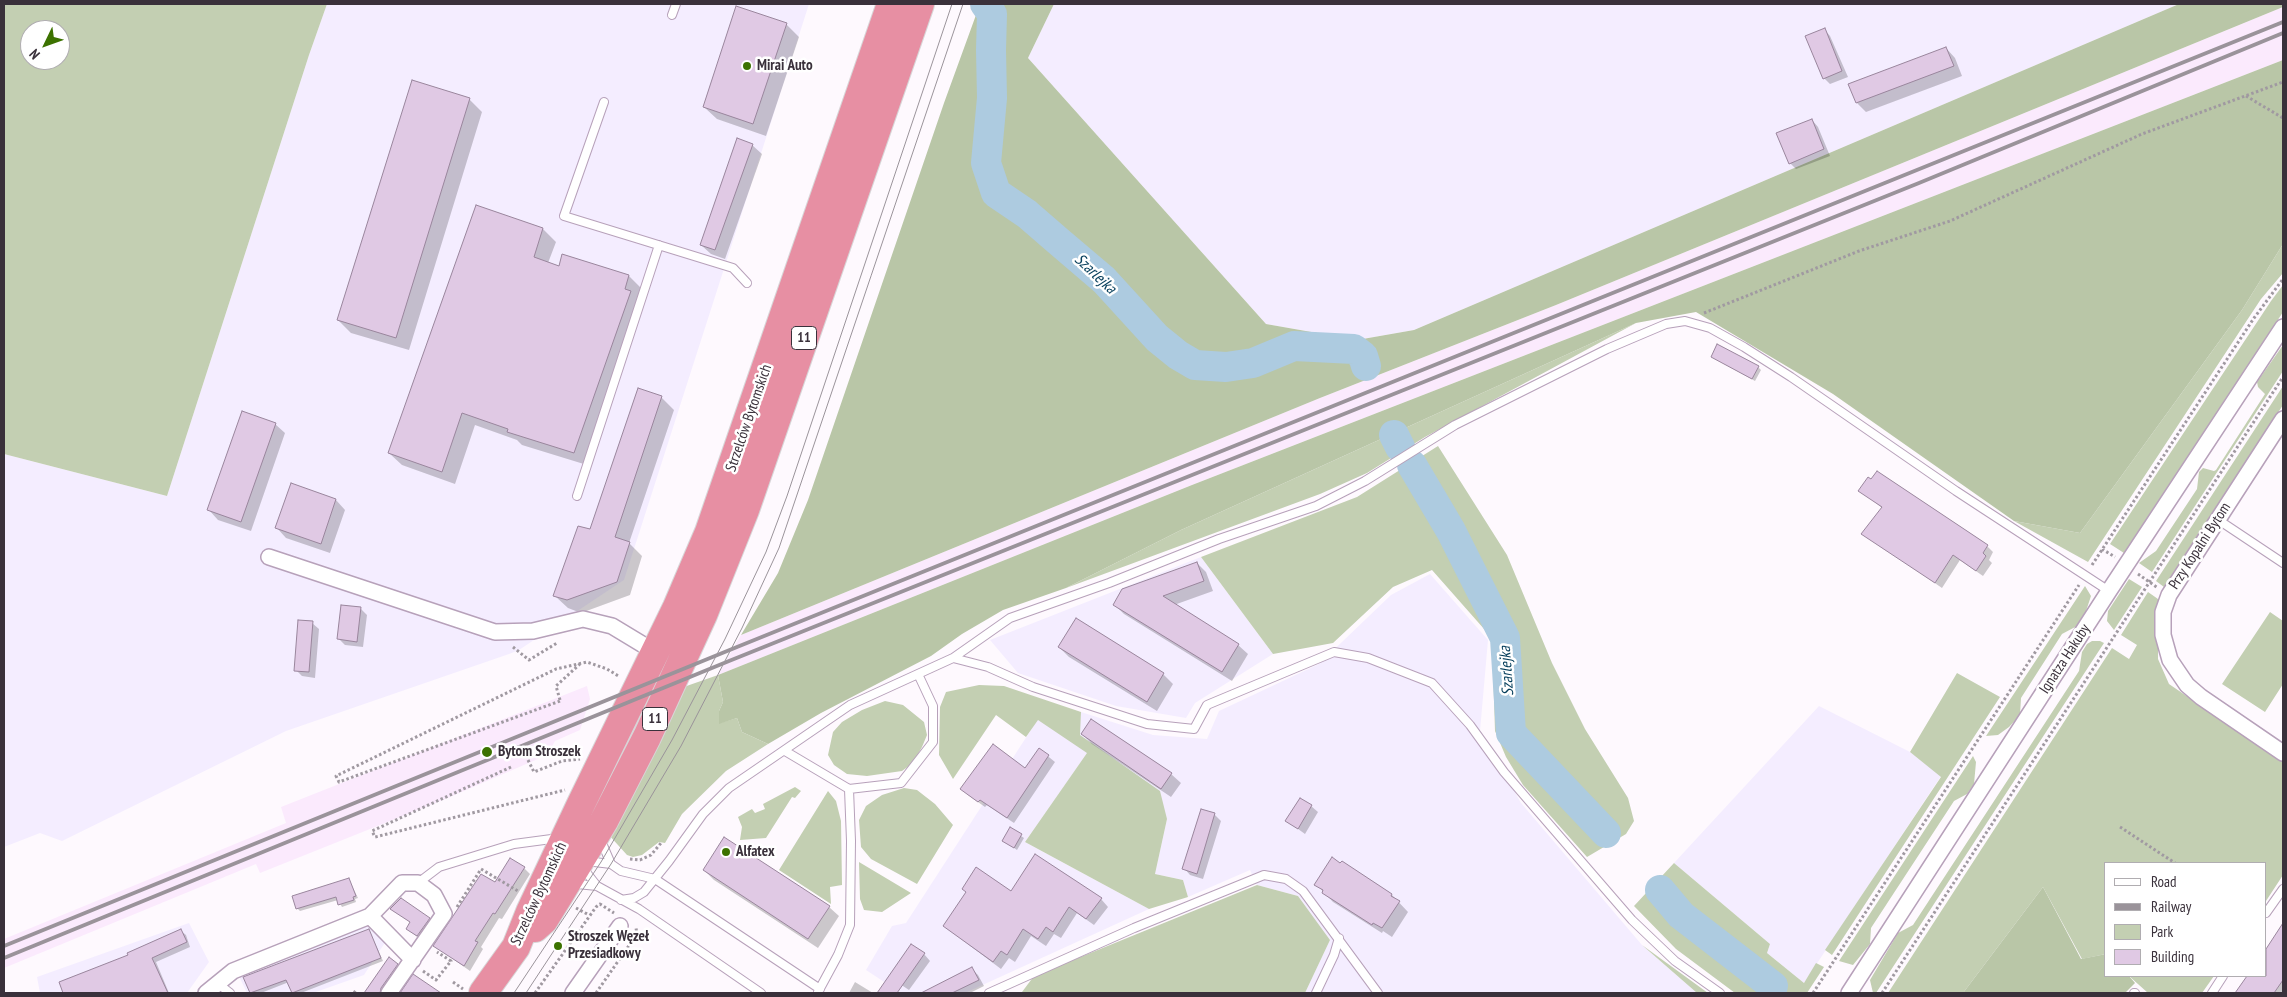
<!DOCTYPE html>
<meta charset="utf-8">
<style>
body{margin:0}
#map{position:relative;width:2287px;height:997px;overflow:hidden;background:#fef9fe;font-family:"PT Sans Narrow",sans-serif}
canvas{display:block}
.frame{position:absolute;inset:0;border:5px solid #3a313b;pointer-events:none}
.legend{position:absolute;left:2104px;top:862px;width:162px;height:115px;box-sizing:border-box;background:#fff;border:1px solid #b0adb1;margin:0;padding:6px 9px;list-style:none;font-size:15px;color:#3a313b}
.legend li{display:flex;align-items:center;gap:10px;height:25px}
.legend b{width:25px;border:1px solid #b0adb1}
.north{position:absolute;left:20px;top:20px;width:50px;height:50px;box-sizing:border-box;background:#fff;border:1px solid #b0adb1;border-radius:50%;rotate:228deg;font-size:14px;font-weight:700;line-height:20px;text-align:center;color:#3a313b}
.north::after{content:'';display:block;margin:auto;width:18px;height:22px;background:#3c7200;clip-path:polygon(50% 0,100% 100%,50% 72%,0 100%)}
</style>
<div id="map">
<canvas width="2287" height="997"></canvas>
<div class="frame"></div>
<ul class="legend">
<li><b style="height:6px;background:#fff"></b>Road</li>
<li><b style="height:6px;background:#9a939a"></b>Railway</li>
<li><b style="height:14px;background:#c3cfb2"></b>Park</li>
<li><b style="height:14px;background:#e0c9e4"></b>Building</li>
</ul>
<div class="north">N</div>
</div>
<script>
const g = document.querySelector('canvas').getContext('2d');
g.lineJoin = 'round';
function fill(path, color) {
  g.fillStyle = color;
  g.fill(path, 'evenodd');
}
function poly(rows) {
  const path = new Path2D();
  for (const r of rows) {
    path.moveTo(r[0], r[1]);
    for (let i = 2; i < r.length; i += 2) path.lineTo(r[i], r[i + 1]);
  }
  return path;
}
function strokePath(path, color, width, dash) {
  g.strokeStyle = color;
  g.lineWidth = width;
  g.lineCap = dash ? 'butt' : 'round';
  g.setLineDash(dash || []);
  g.stroke(path);
}
function write(font, color, halo, rows, align = 'center') {
  g.font = font + ' "PT Sans Narrow",sans-serif';
  g.lineWidth = 5;
  g.setLineDash([]);
  g.textBaseline = 'middle';
  g.strokeStyle = halo;
  g.fillStyle = color;
  for (const [text, x, y, turn = 0] of rows) {
    g.save();
    g.translate(x, y);
    g.rotate((+turn || 0) * Math.PI / 180);
    g.textAlign = isNaN(turn) ? turn : align;
    if (halo) g.strokeText(text, 0, 0);
    g.fillText(text, 0, 0);
    g.restore();
  }
}
const built = poly([
 [2283,7,2283,60,1192,485,718,675,741,635,1320,398,1556,305],
 [587,686,590,699,580,730,555,741,547,755,450,797,260,873,256,864,4,968,4,939,286,823,281,807]
]);
const industrial = poly([
 [327,4,809,4,624,580,519,650,509,654,286,731,62,841,40,833,4,847,4,454,167,496,309,55],
 [1054,4,2179,4,1414,330,1357,340,1266,324,1028,58],
 [1201,557,1273,654,1195,703,1186,718,1116,706,1018,673,990,640],
 [1430,574,1488,640,1480,731,1521,803,1642,945,1697,993,1305,993,1330,940,1298,896,1257,885,1250,870,1188,897,1183,880,1155,874,1167,819,1079,735,1081,712,1153,735,1207,739,1219,711,1319,664,1391,595],
 [1819,706,1910,752,1941,776,1804,983,1767,953,1770,944,1674,863],
 [1038,719,1088,752,1025,842,1149,909,965,993,901,993,866,970,892,926,906,923],
 [368,920,386,941,364,975,313,993,247,993,237,972],
 [189,923,209,962,187,993,40,993,37,977]
]);
const green = poly([
 [4,4,327,4,309,55,167,496,4,454],
 [30,30,60,30,60,60,30,60],
 [2283,244,2283,273,2261,299,2088,562,2014,521,2080,533,2242,310],
 [2283,285,2283,312,2124,553,2110,544,2271,301],
 [1636,323,1425,437,1367,473,1320,494,1066,588,1181,530],
 [2283,345,2283,371,2152,572,2139,563,2156,551,2197,489,2199,472,2203,468,2214,471,2216,470,2265,394,2258,387,2257,382],
 [2283,386,2283,405,2164,587,2156,581],
 [1438,446,1507,555,1552,663,1585,729,1628,798,1634,821,1626,834,1587,857,1523,785,1506,757,1495,731,1492,638,1432,570,1393,587,1333,643,1273,654,1201,557,1357,497],
 [2129,579,2142,587,2114,630,2107,621,2108,611],
 [2085,586,2091,596,2084,617,2077,626,2062,634,2021,698,2020,715,2009,727,1998,735,1986,736],
 [2148,592,2158,599,2158,659,2169,684,2283,762,2283,875,2266,901,2266,863,2106,863,2106,954,2082,959,2043,887,1963,993,1888,993,2112,648,2129,659,2137,645,2121,635],
 [2270,612,2283,621,2283,684,2265,712,2222,684],
 [2092,641,2100,641,2104,643,1876,993,1873,993,1870,980,1898,933,1913,925,2079,671,2082,652,2087,644],
 [1957,673,2000,697,1832,955,1825,950,1941,777,1910,752],
 [718,675,723,702,719,711,720,723,737,718,742,732,768,744,726,771,682,814,665,843,659,842,642,855,633,857,627,855,608,834,678,689],
 [979,685,1004,686,1081,712,1080,735,1160,791,1167,819,1155,874,1183,880,1188,897,1149,909,1025,842,1087,753,1038,720,1026,737,996,715,953,779,939,755,940,707,946,692],
 [885,701,903,705,924,722,927,735,922,747,913,763,902,771,867,776,847,774,834,765,828,755,833,732,842,722,862,710],
 [1973,756,1976,762,1974,784,1967,794,1954,801,1871,928,1870,944,1853,965,1839,961],
 [795,787,801,791,795,798,792,797,766,838,740,840,742,827,738,817,752,809,755,813,765,809,763,804],
 [904,788,917,790,935,804,953,825,917,884,871,859,861,847,859,820,866,806,882,795],
 [828,791,836,801,841,821,842,885,830,887,831,904,779,870],
 [859,862,911,893,882,912,864,910,860,899],
 [1674,863,1770,944,1767,953,1804,983,1816,963,1824,967,1807,993,1735,993,1676,949,1634,906],
 [1257,885,1298,896,1330,940,1305,993,1022,992,1034,976],
 [1642,945,1708,993,1697,993],
 [2129,976,2214,976,2202,993,2148,993]
]);
const forest = poly([
 [980,4,1054,4,1028,58,1266,324,1357,340,1414,330,2179,4,2283,4,2283,7,1556,305,1320,398,741,635,778,573,808,500,944,103],
 [2283,60,2283,244,2242,310,2080,533,2014,521,1833,394,1696,312,1636,323,1181,530,1066,588,1003,610,962,634,931,656,821,713,768,744,742,732,737,718,719,724,719,711,723,702,718,675,1192,485],
 [2043,887,2081,959,2106,954,2106,976,2129,976,2135,983,2125,993,1963,993]
]);
const shadow = poly([
 [786,24,799,37,766,136,717,119,704,107],
 [1824,29,1830,36,1848,77,1830,84,1824,78],
 [1946,48,1955,58,1962,76,1866,112,1857,103],
 [469,99,482,112,409,350,351,333,338,320],
 [1812,120,1818,127,1830,156,1796,169,1790,163],
 [752,145,762,154,725,259,711,254,701,245],
 [543,229,556,242,548,263,560,267,563,256,629,276,642,289,638,300,643,305,587,465,522,445,517,440,475,425,455,484,402,465,389,453],
 [1712,357,1758,367,1761,370,1755,381],
 [661,397,674,410,629,543,642,556,630,595,581,613,568,608,555,596],
 [275,424,285,433,251,531,218,520,209,510],
 [292,485,336,500,345,510,330,553,286,538,277,528],
 [1860,490,1987,546,1993,552,1989,560,1992,563,1983,576,1960,560,1942,588,1863,534,1882,508],
 [1197,563,1206,572,1213,591,1174,605,1238,645,1248,654,1232,681,1124,614,1115,605],
 [343,607,361,609,367,615,363,647,345,645,339,639],
 [312,623,319,629,315,678,302,676,296,670],
 [1059,647,1163,674,1173,684,1157,711,1069,657],
 [1082,734,1171,774,1181,783,1171,797,1092,744],
 [1039,749,1055,762,1014,823,987,805,985,807,968,795,1026,769],
 [1311,806,1318,812,1305,834,1287,821],
 [1214,814,1221,821,1203,879,1190,875,1184,868],
 [1011,829,1024,838,1017,850,1007,843],
 [1036,856,1101,899,1108,907,1094,925,1077,913,1061,938,1054,934,1046,946,1031,936,1015,962,1009,958,1001,969,944,926,1011,893],
 [524,868,530,874,502,919,499,918,481,947,483,949,470,971,435,946],
 [704,870,829,907,839,916,818,948,714,880],
 [349,880,358,898,355,899,356,902,342,907,338,900,300,911,297,908],
 [1316,884,1391,894,1408,912,1392,937,1383,931,1382,933,1333,902],
 [392,909,429,919,435,925,424,942,407,929,411,923],
 [2283,925,2283,993,2236,993,2248,976,2266,976,2266,951],
 [369,930,383,961,301,993,293,993,289,982,261,993,251,993,246,977],
 [181,931,186,935,190,947,156,962,169,993,98,993,97,990,87,993,64,993,60,982,130,956],
 [924,954,930,961,909,990,897,982],
 [389,959,403,970,387,993,366,993],
 [972,969,978,975,984,986,970,993,924,993],
 [855,982,873,993,849,993]
]);
const stream = poly([
 [1734,957,1746,950]
]);
const river = poly([
 [985,4,992,14,991,50,992,98,986,163,996,193,1027,214,1057,240,1104,280,1157,338,1178,355,1195,365,1226,367,1253,363,1294,346,1354,349,1363,356,1366,366],
 [1394,435,1400,447],
 [1412,465,1451,531,1505,638,1511,733,1606,833],
 [1660,890,1681,915,1773,986]
]);
const building = poly([
 [736,6,787,23,753,124,703,107,736,6],
 [1825,28,1842,71,1823,79,1805,36,1825,28],
 [1946,47,1954,66,1856,103,1848,84,1946,47],
 [412,80,470,98,396,338,337,320,412,80],
 [1812,119,1824,149,1789,164,1776,133,1812,119],
 [737,138,753,144,715,250,700,245,737,138],
 [476,205,543,228,534,257,559,266,562,254,629,275,625,289,631,291,574,453,507,432,508,429,462,413,442,472,388,453,476,205],
 [1717,344,1759,366,1752,379,1711,357,1717,344],
 [638,388,662,396,615,537,630,542,617,582,567,600,553,596,578,526,590,529,638,388],
 [242,411,276,423,241,522,207,510,242,411],
 [1877,471,1988,545,1983,553,1986,556,1976,571,1953,555,1935,583,1861,534,1882,507,1858,491,1868,477,1871,479,1877,471],
 [291,483,336,499,321,544,275,528,291,483],
 [1197,562,1204,581,1163,596,1239,644,1222,672,1113,605,1122,589,1197,562],
 [341,605,361,607,357,642,337,639,341,605],
 [1076,618,1164,673,1147,702,1058,647,1076,618],
 [298,620,313,621,309,672,294,671,298,620],
 [1091,719,1172,773,1161,789,1081,734,1091,719],
 [993,744,1025,768,1039,748,1049,755,1007,818,980,800,978,802,960,789,993,744],
 [1300,798,1312,805,1298,829,1285,821,1300,798],
 [1201,809,1215,813,1197,874,1182,869,1201,809],
 [1010,827,1022,834,1014,848,1002,841,1010,827],
 [724,837,830,906,808,939,703,870,724,837],
 [1035,854,1102,898,1086,919,1069,907,1053,932,1046,927,1038,939,1023,929,1007,955,1001,951,993,962,943,926,966,892,962,889,976,867,1011,891,1035,854],
 [1332,857,1340,863,1342,861,1392,894,1391,896,1400,901,1382,928,1373,923,1372,925,1322,893,1323,890,1314,885,1332,857],
 [510,858,525,867,495,914,493,913,475,941,478,942,464,966,433,946,481,874,495,882,510,858],
 [349,878,356,896,353,897,354,900,338,905,336,897,296,909,292,896,349,878],
 [401,898,430,918,417,936,406,929,410,922,390,909,401,898],
 [2283,923,2283,980,2274,993,2235,993,2247,976,2266,976,2266,949,2283,923],
 [181,929,187,942,152,958,168,993,63,993,59,982,128,955,127,953,181,929],
 [369,929,381,958,292,993,286,980,250,993,243,977,369,929],
 [911,944,925,953,897,993,877,993,911,944],
 [389,957,398,964,381,988,380,993,364,993,389,957],
 [972,967,979,980,952,993,921,993,972,967],
 [413,974,441,993,400,993,413,974]
]);
const path = poly([
 [2246,96,2283,118],
 [1704,313,1859,251,1950,221,2142,134,2283,82],
 [2102,549,2115,557],
 [2092,565,2254,318,2283,279],
 [2138,574,2158,588],
 [513,647,529,660,557,643],
 [560,700,556,686,581,663],
 [560,701,339,782,336,776,556,669,587,662,607,669,620,677],
 [528,760,534,772,562,761,580,759],
 [511,767,372,831,375,837,565,790],
 [2120,827,2175,863],
 [630,859,640,860,651,855,661,843],
 [457,907,481,869,518,891],
 [576,908,589,915],
 [423,971,436,980,451,961,437,952],
 [453,982,463,989],
 [354,993,357,989],
 [535,993,596,907,600,904,614,913],
 [596,993,637,934,636,928],
 [1813,993,2079,585],
 [1882,993,2283,377]
]);
const lane = poly([
 [672,15,676,4],
 [604,102,564,216,733,268,747,283],
 [577,496,659,245],
 [2217,519,2283,563],
 [953,658,988,667,1033,687,1147,724,1194,729,1207,705,1334,652,1368,658,1432,683,1470,725,1504,772,1632,920,1675,961,1720,993],
 [785,751,849,789,851,841,850,925,838,955,818,992],
 [849,789,901,783,933,742,933,706,918,674],
 [603,838,602,843,611,864],
 [586,861,611,864,621,871,655,879,820,989],
 [582,867,597,886,639,909,761,993],
 [418,883,439,867,514,844,559,838],
 [572,887,577,884,597,886],
 [621,900,634,898,644,892,669,861,703,814,729,788,850,705,953,658,1010,618,1109,583,1219,539,1316,506,1365,481,1455,425,1607,349,1666,324,1685,321,1710,328,1744,347,1791,377,1956,491,2109,591],
 [2266,913,2283,889],
 [217,983,230,993],
 [989,993,1134,928,1264,875,1286,879,1303,891,1378,993],
 [1316,993,1334,955,1339,938],
 [2134,993,2135,993],
 [2212,993,2223,976]
]);
const street = poly([
 [2283,419,2169,595,2163,612,2163,635,2170,660,2187,685,2201,697,2283,753],
 [269,557,495,632,533,631,583,619,612,626,655,652],
 [370,916,413,960],
 [206,993,233,971,370,916,402,883,418,883,434,895,444,914,389,993],
 [573,993,620,926],
 [1849,993,2109,591,2283,327]
]);
const highway = poly([
 [535,928,544,920,560,894,604,821,647,737,703,615,745,510,920,4],
 [483,993,516,947,530,912,581,804,677,607,709,532,891,4]
]);
const tram = poly([
 [514,993,601,862,672,740,725,639,766,552,787,496,952,4],
 [526,993,611,864,681,746,742,628,779,548,963,4]
]);
const rail = poly([
 [4,946,737,647,2283,22],
 [4,958,729,661,1919,183,2283,33]
]);
const markers = [
 [747,66,5,"#3c7200"],
 [487,752,6,"#3c7200"],
 [726,852,5,"#3c7200"],
 [558,946,5,"#3c7200"]
];
const shields = [
 [804,338,25],
 [655,719,25]
];
const shieldNames = [
 ["11",804,338],
 ["11",655,719]
];
const poiNames = [
 ["Mirai Auto",757,66],
 ["Bytom Stroszek",498,752],
 ["Alfatex",736,852],
 ["Stroszek Węzeł",568,937],
 ["Przesiadkowy",568,954]
];
const streetNames = [
 ["Strzelców Bytomskich",749,418,-71],
 ["Przy Kopalni Bytom",2200,546,-57],
 ["Ignatza Hakuby",2065,659,-57],
 ["Strzelców Bytomskich",539,894,-65]
];
const waterNames = [
 ["Szarlejka",1095,274,43],
 ["Szarlejka",1507,671,-94]
];
fill(built, '#fbeafd');
fill(industrial, '#f4edff');
fill(green, '#c3cfb2');
fill(forest, '#b9c6a7');
fill(shadow, '#0003');
strokePath(stream, '#adcbe0', 5);
strokePath(river, '#adcbe0', 30);
fill(building, '#e0c9e4');
strokePath(building, '#9a869d', 1);
strokePath(lane, '#b7a1ba', 10);
strokePath(street, '#b7a1ba', 18);
strokePath(highway, '#d8d6d8', 30);
strokePath(path, '#a099a1', 3, [2.5, 2.5]);
strokePath(lane, '#fff', 8);
strokePath(street, '#fff', 15);
strokePath(highway, '#e78fa3', 28);
strokePath(tram, '#9a939a', 1);
strokePath(rail, '#9a939a', 4);
for (const [x, y, r, color] of markers) {
  const dot = new Path2D();
  dot.arc(x, y, r, 0, 2 * Math.PI);
  g.fillStyle = color;
  g.fill(dot);
  strokePath(dot, '#fff', 2);
}
for (const [x, y, w] of shields) {
  const box = new Path2D();
  box.roundRect(x - w / 2, y - 11.5, w, 23, 4);
  g.fillStyle = '#fff';
  g.fill(box);
  strokePath(box, '#3a313b', 1);
}
write('bold 14px', '#3a313b', null, shieldNames);
write('bold 15px', '#3a313b', '#fff', poiNames, 'left');
write('15px', '#3a313b', '#fff', streetNames);
write('italic 16px', '#053e5b', '#fff', waterNames);
</script>
